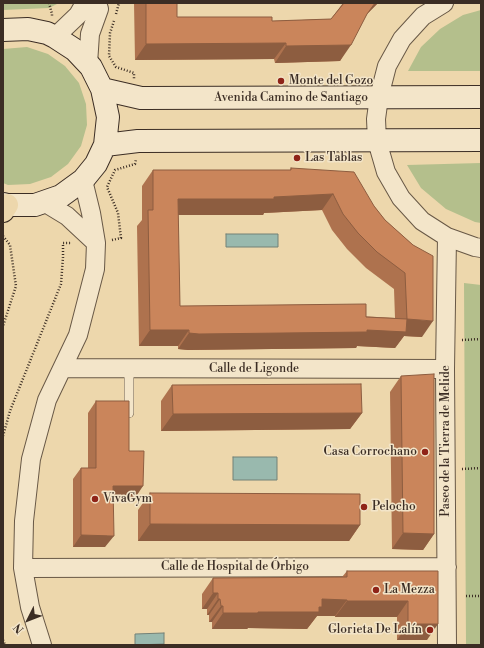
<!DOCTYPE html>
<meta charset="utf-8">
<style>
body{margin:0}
#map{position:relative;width:484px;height:648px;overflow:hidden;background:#edd7ac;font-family:"Libre Bodoni",serif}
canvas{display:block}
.frame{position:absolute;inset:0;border:4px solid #3b2d24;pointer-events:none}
.north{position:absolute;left:8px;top:600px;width:40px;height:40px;-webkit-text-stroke:3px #f3e5c9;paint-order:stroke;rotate:228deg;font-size:11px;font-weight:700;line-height:16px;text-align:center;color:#3b2d24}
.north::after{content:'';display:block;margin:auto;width:14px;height:18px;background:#3b2d24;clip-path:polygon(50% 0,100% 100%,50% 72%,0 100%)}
</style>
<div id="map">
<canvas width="484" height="648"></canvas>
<div class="frame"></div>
<div class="north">N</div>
</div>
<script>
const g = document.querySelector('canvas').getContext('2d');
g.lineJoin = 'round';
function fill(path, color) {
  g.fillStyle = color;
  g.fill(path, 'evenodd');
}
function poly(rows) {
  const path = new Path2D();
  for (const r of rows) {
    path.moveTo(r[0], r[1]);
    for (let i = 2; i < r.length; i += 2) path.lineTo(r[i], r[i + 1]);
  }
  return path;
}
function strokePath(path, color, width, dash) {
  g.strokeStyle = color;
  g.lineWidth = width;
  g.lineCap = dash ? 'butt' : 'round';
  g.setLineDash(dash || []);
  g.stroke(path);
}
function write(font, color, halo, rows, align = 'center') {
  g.font = font + ' "Libre Bodoni",serif';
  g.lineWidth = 3;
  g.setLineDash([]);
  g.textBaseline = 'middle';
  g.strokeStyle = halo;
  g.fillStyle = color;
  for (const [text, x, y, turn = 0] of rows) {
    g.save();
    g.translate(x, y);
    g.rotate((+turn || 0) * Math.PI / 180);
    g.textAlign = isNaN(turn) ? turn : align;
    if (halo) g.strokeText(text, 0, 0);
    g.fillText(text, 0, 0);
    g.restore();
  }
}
const green = poly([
 [3,3,59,3,49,8,3,10],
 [481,10,481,71,408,71,421,47,440,29,463,15],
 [27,47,48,54,65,66,79,83,86,104,87,125,81,146,68,164,51,177,30,184,8,185,3,183,3,49],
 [481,163,481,223,475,222,446,209,421,188,407,165],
 [464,283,481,285,481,645,466,645]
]);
const water = poly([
 [226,234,278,234,278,247,226,247,226,234],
 [233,457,277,457,277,480,233,480,233,457],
 [164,633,164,644,135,645,135,634,164,633]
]);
const path = poly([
 [49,3,52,14,52,16],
 [116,14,119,3],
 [114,21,110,33,109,56,116,67,134,73,134,79],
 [3,236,10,245,16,286,3,326],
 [112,240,121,238,118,213,107,187,115,170,135,164,136,159],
 [462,340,481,339],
 [3,436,10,411,61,284,63,257,63,243,71,243],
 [462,469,481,468],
 [466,596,481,596],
 [3,640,5,645]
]);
const lane = poly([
 [129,413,129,368]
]);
const street = poly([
 [444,3,423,16,402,39,387,66,379,97,376,119,377,141,386,172,401,198,422,221,447,237,475,247,481,248],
 [55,37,78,15,85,3],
 [88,64,90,34,99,9,97,3],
 [44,202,67,216,96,243],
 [447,237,445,369,447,645],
 [63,368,445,369],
 [23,568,447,567],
 [42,645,30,607,23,568,24,521,31,459,47,400,78,335,95,269,96,243,91,213,83,180]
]);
const secondary = poly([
 [3,30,28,29,47,33,55,37,75,50,91,67,102,89,108,117,105,145,96,164,83,180,61,196,35,205,7,205,3,204],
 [102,89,141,98,481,97],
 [105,145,138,141,481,140]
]);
const highway = poly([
 [3,211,7,205]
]);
const wall = poly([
 [134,3,177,3,177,17,272,21,331,19,343,3,378,3,367,14,340,61,275,63,274,59,135,60],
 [291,168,374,206,385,220,413,245,422,337,404,336,395,348,357,346,356,348,188,350,178,349,178,346,139,346,137,226,142,220,142,186,153,170,290,170],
 [322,210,332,230,347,249,366,268,394,289,395,318,180,306,178,215,263,215,264,213],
 [401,376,434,534,423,550,392,549,390,392],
 [172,385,362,413,350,429,161,431,161,401],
 [96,401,129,451,135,498,114,498,105,547,73,547,73,479,81,468,88,468,88,413],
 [150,493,360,525,349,541,138,541,138,510],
 [347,571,438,571,427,640,397,640,397,617,335,617,335,616,317,616,307,629,248,628,247,629,212,629,212,622,209,622,209,615,207,615,207,609,202,609,202,594,213,578,342,577]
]);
const shadedWall = poly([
 [375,3,378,3,367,14],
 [286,43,274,59,135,60,146,44],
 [351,45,340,61,275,63,286,46],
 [333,194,322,210,264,213,263,215,167,215,178,199,274,197],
 [407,319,433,321,422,337,404,336,395,348,357,346,356,348,188,350,178,349,189,333,367,330],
 [150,330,189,330,178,346,139,346],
 [362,413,350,429,161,431,173,414],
 [113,486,143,486,135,498,105,498],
 [150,524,360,525,349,541,138,541],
 [403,533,434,534,423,550,392,549],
 [81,535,114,536,105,547,73,547],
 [213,593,218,593,207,609,202,609],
 [218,599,220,599,209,615,207,615],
 [322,599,347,600,335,616,317,616,307,629,248,628,247,629,212,629,223,613,258,612],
 [347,601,408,601,397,617,335,617],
 [221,606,223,606,212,622,209,622],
 [408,624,438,624,427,640,397,640]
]);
const building = poly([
 [146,3,177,3,177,17,272,17,272,21,331,19,344,3,375,3,367,14,351,45,286,46,286,43,146,44,146,3],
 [291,168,354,172,374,206,385,220,413,245,433,256,433,321,407,319,406,332,367,330,367,332,199,334,189,333,189,330,150,330,148,210,153,210,153,170,291,170,291,168],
 [333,194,343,214,358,233,377,252,405,273,407,319,366,317,366,304,180,306,178,199,274,199,274,197,333,194],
 [434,374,434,534,403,533,401,376,434,374],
 [361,384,362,413,173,414,172,385,361,384],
 [96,401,129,401,129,451,144,451,143,486,113,486,114,536,81,535,81,468,96,468,96,401],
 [150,493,360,494,360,525,150,524,150,493],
 [347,571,438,571,438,624,408,624,408,601,347,601,347,600,322,599,322,607,319,607,319,612,258,612,258,613,223,613,223,606,221,606,220,599,218,599,218,593,213,593,213,578,347,577,347,571]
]);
const markers = [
 [281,81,4,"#8f2418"],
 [297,158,4,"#8f2418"],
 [425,452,4,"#8f2418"],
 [95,499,4,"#8f2418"],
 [364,507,4,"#8f2418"],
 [376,590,4,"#8f2418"],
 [430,630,4,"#8f2418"]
];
const poiNames = [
 ["Monte del Gozo",289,81],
 ["Las Tablas",305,158],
 ["Casa Corrochano",417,452,"right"],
 ["VivaGym",103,499],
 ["Pelocho",372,507],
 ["La Mezza",384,590],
 ["Glorieta De Lalín",422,630,"right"]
];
const streetNames = [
 ["Avenida Camino de Santiago",291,98],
 ["Calle de Ligonde",254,369],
 ["Paseo de la Tierra de Melide",446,441,-90],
 ["Calle de Hospital de Órbigo",235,567]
];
fill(green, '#b4bf8c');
fill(water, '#99b9ae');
strokePath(water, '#738177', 1);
strokePath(lane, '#685846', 10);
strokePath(street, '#685846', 20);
strokePath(secondary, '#3b2d24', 24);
strokePath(highway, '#3b2d24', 24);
strokePath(path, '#3b2d24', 2.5, [1, 2]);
strokePath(lane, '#f3e5c9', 9);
strokePath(street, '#f3e5c9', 18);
strokePath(secondary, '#f3e5c9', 22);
strokePath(highway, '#edd7ac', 22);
fill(wall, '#ae724e');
fill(shadedWall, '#8d5d40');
fill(building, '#ca855b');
strokePath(building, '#8d5d40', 1);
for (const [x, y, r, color] of markers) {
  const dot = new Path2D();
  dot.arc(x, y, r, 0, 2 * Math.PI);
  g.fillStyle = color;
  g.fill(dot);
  strokePath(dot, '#f3e5c9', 1.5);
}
write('12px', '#3b2d24', '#f3e5c9', poiNames, 'left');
write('12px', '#3b2d24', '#f3e5c9', streetNames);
</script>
